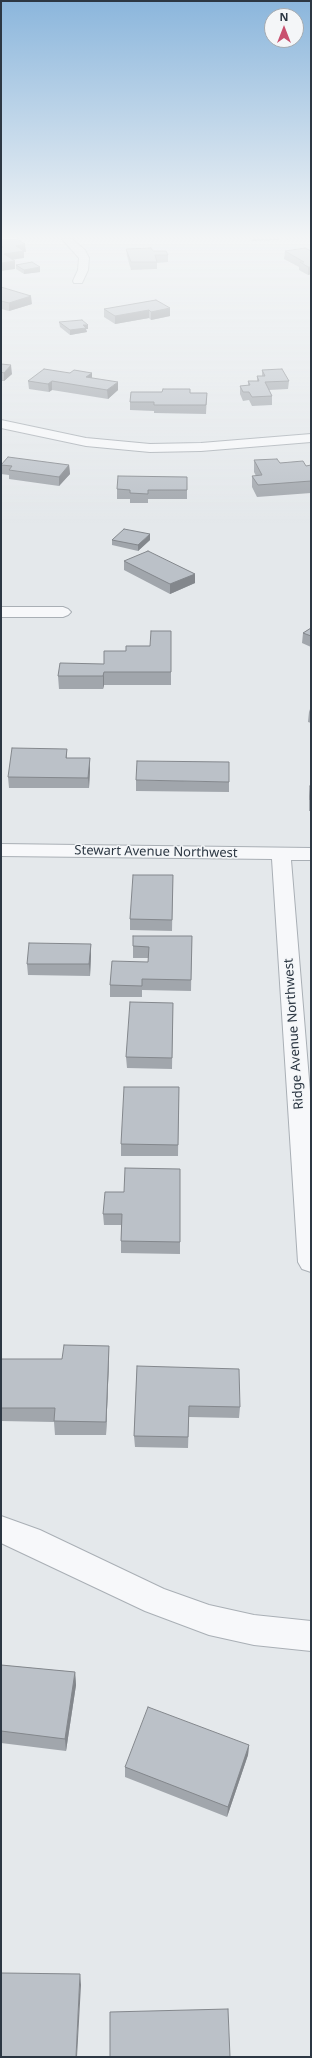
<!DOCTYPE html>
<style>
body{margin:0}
#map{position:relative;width:312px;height:2058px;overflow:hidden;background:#e4e8eb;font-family:"Noto Sans",sans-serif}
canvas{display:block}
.frame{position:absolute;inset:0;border:2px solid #2c3743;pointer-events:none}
.north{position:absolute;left:264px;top:8px;width:40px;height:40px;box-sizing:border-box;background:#f4f6f8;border:1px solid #a4aab0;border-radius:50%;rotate:0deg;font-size:11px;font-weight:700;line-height:16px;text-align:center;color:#2c3743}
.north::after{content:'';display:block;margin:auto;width:14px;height:18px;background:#c9506f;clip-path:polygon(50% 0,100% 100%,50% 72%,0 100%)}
</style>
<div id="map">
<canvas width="312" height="2058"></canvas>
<div class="frame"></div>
<div class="north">N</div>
</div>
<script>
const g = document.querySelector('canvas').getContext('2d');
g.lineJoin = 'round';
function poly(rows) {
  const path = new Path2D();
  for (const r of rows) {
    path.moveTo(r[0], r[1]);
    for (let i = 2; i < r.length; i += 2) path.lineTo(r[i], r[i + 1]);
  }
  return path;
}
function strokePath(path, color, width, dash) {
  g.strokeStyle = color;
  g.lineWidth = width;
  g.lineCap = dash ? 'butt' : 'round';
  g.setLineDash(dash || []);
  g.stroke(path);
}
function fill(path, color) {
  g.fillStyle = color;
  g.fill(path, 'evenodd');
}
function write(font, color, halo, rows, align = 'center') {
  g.font = font + ' "Noto Sans",sans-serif';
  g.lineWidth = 3;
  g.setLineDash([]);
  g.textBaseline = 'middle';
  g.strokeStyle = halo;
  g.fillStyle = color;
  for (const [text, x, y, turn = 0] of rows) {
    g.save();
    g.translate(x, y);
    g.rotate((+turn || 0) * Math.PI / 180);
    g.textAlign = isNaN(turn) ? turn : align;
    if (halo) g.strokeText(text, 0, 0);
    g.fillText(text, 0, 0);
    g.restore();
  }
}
const minor = poly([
 [62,239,72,239,85,250,89,258,88,270,82,283,74,283,73,281,78,270,79,258,62,239],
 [1,420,86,438,150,444,201,443,311,434,311,442,201,451,150,452,86,446,1,428,1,420],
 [1,607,63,607,68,609,71,612,68,615,63,617,1,617,1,607],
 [1,844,311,848,311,860,291,860,311,1104,311,1272,302,1269,298,1262,272,859,1,856,1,844],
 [1,1516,40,1530,164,1589,209,1605,254,1615,311,1621,311,1651,254,1645,209,1635,145,1611,1,1543,1,1516]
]);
const wall = poly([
 [251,239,295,239,252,241],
 [126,249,153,251,168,255,168,262,157,263,157,269,131,270,127,256],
 [285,251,311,251,311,274,308,275,299,270,299,267,284,259],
 [16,265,40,272,24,274,16,269],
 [1,287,32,304,9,311,1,309],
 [156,300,170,316,151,320,149,318,115,324,104,317,104,309],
 [59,322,88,325,88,329,86,329,87,332,70,335,60,327],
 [1,364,12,374,4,381,1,381],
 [262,370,289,381,288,389,269,390,272,396,272,405,252,406,249,400,243,401,240,394,240,386,248,385,248,381,257,381,257,376,262,376],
 [70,373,92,373,92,378,118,390,108,399,52,390,49,392,29,389,28,381],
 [190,393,207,393,206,414,154,413,154,411,130,410,130,402],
 [254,460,306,466,311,465,311,493,257,497,252,487,252,476,256,476,254,472],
 [1,464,69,465,70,474,59,486,9,479,9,475,1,474],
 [187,477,187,499,148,499,148,503,130,503,130,499,117,499,117,489],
 [112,540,150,540,138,551,112,545],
 [124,561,195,574,195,583,170,594,124,570],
 [311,628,311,647,302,643,303,633],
 [171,631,171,685,104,685,103,689,59,689,58,676,104,664,126,651,150,646],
 [311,706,311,723,308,722,309,712],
 [67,749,67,758,90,758,90,769,89,788,9,788,8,777],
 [136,780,229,782,229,792,136,791],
 [310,786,311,786,311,811,309,811,309,796],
 [173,875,172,931,130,930,130,919],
 [192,936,191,991,142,990,142,997,110,997,110,985,148,962,148,958,133,958,133,946],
 [91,944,91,955,90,976,28,975,27,964],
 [173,1003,172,1069,127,1068,126,1057],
 [179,1087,178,1156,121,1156,121,1144],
 [180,1169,180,1254,121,1253,121,1225,104,1225,103,1214,124,1192],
 [109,1346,109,1359,106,1435,55,1435,54,1422,1,1421,1,1359,62,1359],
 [137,1366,240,1407,239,1418,189,1417,188,1448,135,1447,134,1436],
 [1,1665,75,1672,76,1685,66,1751,1,1743],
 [249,1745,248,1755,227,1817,125,1777,125,1767]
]);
const shadedWall = poly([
 [25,244,26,252,24,252,24,258,4,261,4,254,16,246],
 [15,261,15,269,1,271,1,263],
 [40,267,40,272,24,274,24,270],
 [308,267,311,267,311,274,308,275],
 [31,296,32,304,9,311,9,303],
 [170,308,170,316,151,320,151,312],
 [149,310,149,318,115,324,115,316],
 [83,325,88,325,88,329,86,329,87,332,70,335,70,330],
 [11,365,12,374,4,381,4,373],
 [92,373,92,381,86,377],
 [52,381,52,390,49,392,48,384],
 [118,382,118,390,108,399,107,390],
 [69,465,70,474,59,486,59,477],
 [150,534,150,540,138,551,138,545],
 [195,574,195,583,170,594,170,584],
 [104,672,104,685,103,689,103,676],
 [90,758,90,769,89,788,88,778],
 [91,944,91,955,90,976,89,964],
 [109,1346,109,1359,106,1435,106,1422],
 [75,1672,76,1685,66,1751,65,1739],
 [249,1745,248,1755,227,1817,228,1807],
 [80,1974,81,1985,77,2057,76,2057]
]);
const building = poly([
 [1,239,17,239,25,244,16,246,24,251,4,254,15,261,1,263,1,248,3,247,1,246,1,239],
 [151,248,153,251,166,251,168,255,155,255,157,262,131,262,126,249,151,248],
 [305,248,311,251,311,267,308,267,300,262,304,262,285,251,305,248],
 [32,262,40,267,24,270,16,265,32,262],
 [1,287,31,296,9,303,1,301,1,287],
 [156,300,170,308,151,312,149,310,115,316,104,309,156,300],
 [82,320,88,325,83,325,86,328,70,330,59,322,82,320],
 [1,364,11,365,4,373,1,372,1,364],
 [44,369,70,373,74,370,92,373,86,377,118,382,107,390,52,381,48,384,28,381,44,369],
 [282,369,289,381,265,382,272,396,252,397,249,392,243,392,240,386,250,385,248,381,259,381,257,376,265,376,262,370,282,369],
 [163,389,190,389,190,393,207,393,206,405,154,405,154,402,130,402,131,392,162,392,163,389],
 [8,457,69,465,59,477,9,470,12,466,1,465,8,457],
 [277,459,280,463,303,461,306,466,311,465,311,481,258,485,252,476,262,475,254,460,277,459],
 [118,476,187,477,187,490,148,490,148,494,130,493,130,490,117,489,118,476],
 [124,529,150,534,138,545,112,540,124,529],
 [148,551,195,574,170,584,124,561,148,551],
 [311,628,311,636,303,633,311,628],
 [151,631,171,631,171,672,104,672,103,676,58,676,60,663,104,664,104,651,126,651,126,646,150,646,151,631],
 [12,748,67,749,66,758,90,758,88,778,8,777,12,748],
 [137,761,229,762,229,782,136,780,137,761],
 [310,786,311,786,311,800,310,800,310,786],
 [133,875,173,875,172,920,130,919,133,875],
 [133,936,192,936,191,980,142,979,142,986,110,985,112,961,148,962,149,947,133,946,133,936],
 [29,943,91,944,89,964,27,964,29,943],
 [130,1002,173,1003,172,1058,126,1057,130,1002],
 [124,1087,179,1087,178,1145,121,1144,124,1087],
 [125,1168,180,1169,180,1242,121,1241,122,1214,103,1214,105,1192,124,1192,125,1168],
 [64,1345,109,1346,106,1422,54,1421,55,1408,1,1408,1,1359,62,1359,64,1345],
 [137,1366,239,1369,240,1407,189,1406,188,1437,134,1436,137,1366],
 [1,1665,75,1672,65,1739,1,1731,1,1665],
 [148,1707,249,1745,228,1807,125,1767,148,1707],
 [1,1973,80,1974,76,2057,1,2057,1,1973],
 [228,2009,230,2057,110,2057,110,2012,228,2009]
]);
const streetNames = [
 ["Stewart Avenue Northwest",156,852,1],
 ["Ridge Avenue Northwest",294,1034,-94]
];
strokePath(minor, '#a9afb5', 2);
fill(minor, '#f7f8fa');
fill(wall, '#a1a6ac');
fill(shadedWall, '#83878c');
fill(building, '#bbc1c8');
strokePath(building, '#83878c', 1);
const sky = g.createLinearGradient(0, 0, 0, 527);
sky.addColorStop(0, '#8bb6dc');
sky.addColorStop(0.45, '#f3f5f6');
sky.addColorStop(1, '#f3f5f600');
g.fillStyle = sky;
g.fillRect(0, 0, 312, 527);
write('13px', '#2c3743', '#f4f6f8', streetNames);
</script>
